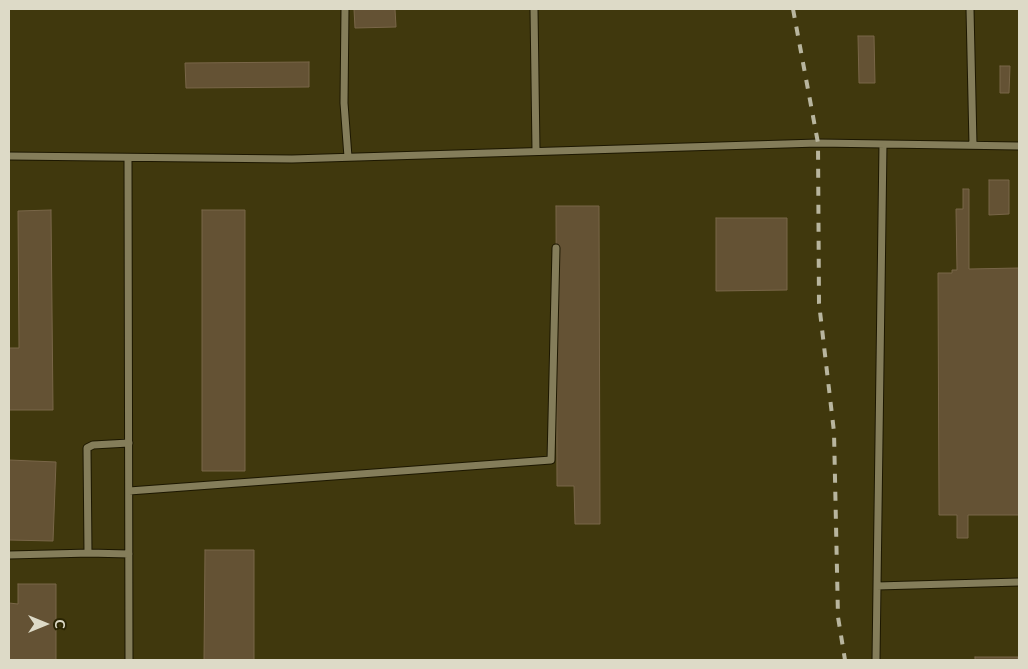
<!DOCTYPE html>
<meta charset="utf-8">
<style>
body{margin:0}
#map{position:relative;width:1028px;height:669px;overflow:hidden;background:#352f0d;font-family:Mulish,sans-serif}
canvas{display:block}
.frame{position:absolute;inset:0;border:10px solid #dddac7;pointer-events:none}
.north{position:absolute;left:20px;top:599px;width:50px;height:50px;-webkit-text-stroke:4px #2b2503;paint-order:stroke;rotate:90deg;font-size:14px;font-weight:700;line-height:20px;text-align:center;color:#dddac7}
.north::after{content:'';display:block;margin:auto;width:18px;height:22px;background:#dddac7;clip-path:polygon(50% 0,100% 100%,50% 72%,0 100%)}
</style>
<div id="map">
<canvas width="1028" height="669"></canvas>
<div class="frame"></div>
<div class="north">С</div>
</div>
<script>
const g = document.querySelector('canvas').getContext('2d');
g.lineJoin = 'round';
function fill(path, color) {
  g.fillStyle = color;
  g.fill(path, 'evenodd');
}
function poly(rows) {
  const path = new Path2D();
  for (const r of rows) {
    path.moveTo(r[0], r[1]);
    for (let i = 2; i < r.length; i += 2) path.lineTo(r[i], r[i + 1]);
  }
  return path;
}
function strokePath(path, color, width, dash) {
  g.strokeStyle = color;
  g.lineWidth = width;
  g.lineCap = dash ? 'butt' : 'round';
  g.setLineDash(dash || []);
  g.stroke(path);
}
const built = poly([
 [9,9,1019,9,1019,660,9,660]
]);
const building = poly([
 [354,9,395,9,396,27,355,28,354,9],
 [858,36,874,36,875,83,859,83,858,36],
 [309,62,309,87,186,88,185,63,309,62],
 [1000,66,1010,66,1009,93,1000,93,1000,66],
 [989,180,1009,180,1009,214,989,215,989,180],
 [963,189,969,189,969,269,1019,268,1019,515,968,515,968,538,957,538,957,515,939,515,938,273,952,273,952,270,957,270,956,209,963,209,963,189],
 [556,206,599,206,600,524,575,524,574,486,557,486,556,206],
 [51,210,53,410,9,410,9,348,19,348,18,211,51,210],
 [202,210,245,210,245,471,202,471,202,210],
 [716,218,787,218,787,290,716,291,716,218],
 [9,460,56,462,53,541,9,540,9,460],
 [205,550,254,550,254,660,204,660,205,550],
 [18,584,56,584,56,660,9,660,9,603,18,604,18,584],
 [975,657,1018,657,1018,660,975,660,975,657]
]);
const service = poly([
 [345,9,344,103,348,157],
 [534,9,536,151],
 [970,9,973,145],
 [9,156,292,159,818,143,1019,146],
 [128,158,129,660],
 [129,443,93,445,87,448,88,553,129,554],
 [129,491,551,460,556,248],
 [9,555,91,553],
 [877,586,1019,582],
 [876,660,883,144]
]);
const rail = poly([
 [793,9,818,143,819,303,834,432,838,617,845,660]
]);
fill(built, '#40380d');
fill(building, '#645234');
strokePath(building, '#796648', 1);
strokePath(service, '#1c1701', 9);
strokePath(service, '#847d5a', 7);
strokePath(rail, '#b8b59e', 4, [9, 9]);
</script>
